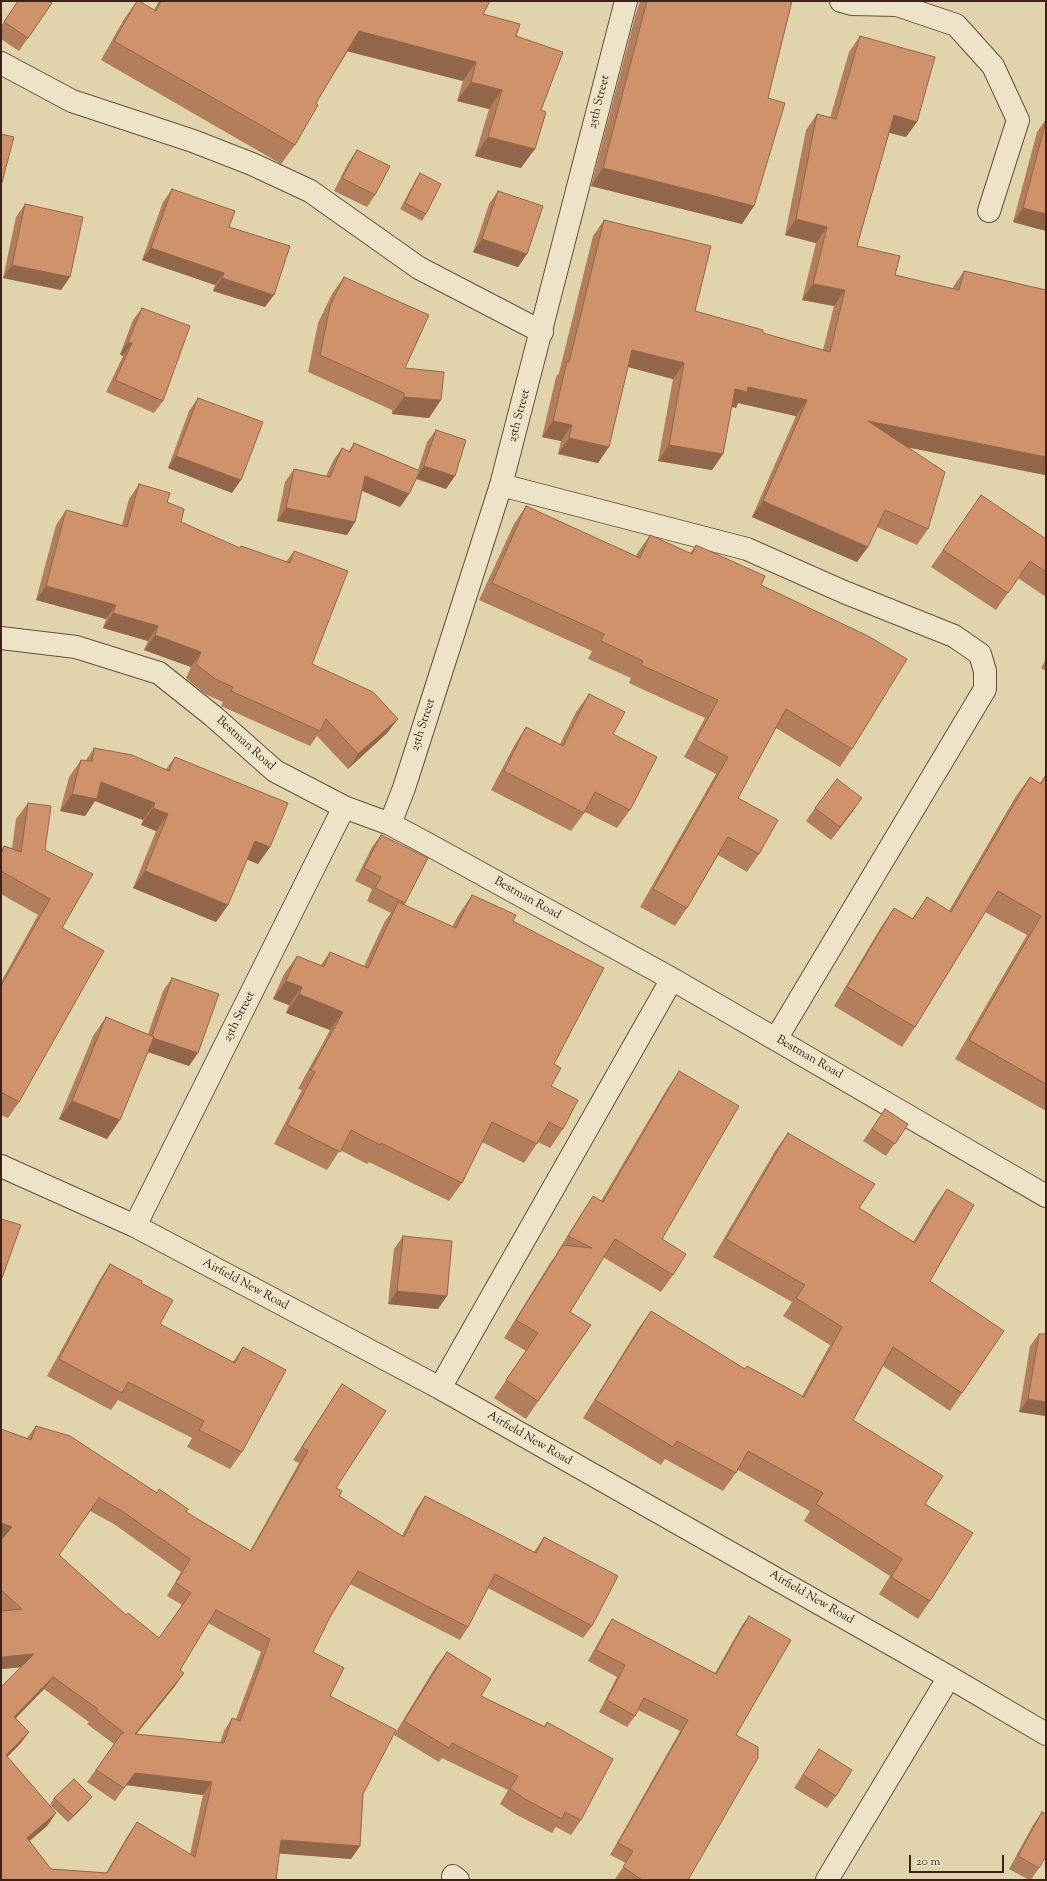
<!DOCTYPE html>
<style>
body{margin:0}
#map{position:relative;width:1047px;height:1881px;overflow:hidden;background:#e1d4ac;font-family:"Sorts Mill Goudy",serif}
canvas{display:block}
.frame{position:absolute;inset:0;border:2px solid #3f2217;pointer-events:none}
.scale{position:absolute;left:909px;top:1855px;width:95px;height:18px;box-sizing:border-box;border:2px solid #3f2217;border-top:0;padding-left:5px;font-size:12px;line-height:14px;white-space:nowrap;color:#3f2217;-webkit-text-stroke:3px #ece3c9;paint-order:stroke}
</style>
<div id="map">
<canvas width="1047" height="1881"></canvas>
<div class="frame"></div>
<div class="scale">20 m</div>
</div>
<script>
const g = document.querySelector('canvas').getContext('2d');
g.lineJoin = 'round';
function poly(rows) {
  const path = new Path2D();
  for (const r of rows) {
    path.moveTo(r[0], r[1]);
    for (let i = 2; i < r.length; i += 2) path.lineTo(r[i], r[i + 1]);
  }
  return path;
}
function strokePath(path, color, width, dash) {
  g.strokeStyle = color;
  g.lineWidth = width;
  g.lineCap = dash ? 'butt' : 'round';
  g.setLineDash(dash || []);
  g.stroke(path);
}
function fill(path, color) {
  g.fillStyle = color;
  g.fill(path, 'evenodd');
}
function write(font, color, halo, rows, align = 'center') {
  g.font = font + ' "Sorts Mill Goudy",serif';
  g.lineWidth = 3;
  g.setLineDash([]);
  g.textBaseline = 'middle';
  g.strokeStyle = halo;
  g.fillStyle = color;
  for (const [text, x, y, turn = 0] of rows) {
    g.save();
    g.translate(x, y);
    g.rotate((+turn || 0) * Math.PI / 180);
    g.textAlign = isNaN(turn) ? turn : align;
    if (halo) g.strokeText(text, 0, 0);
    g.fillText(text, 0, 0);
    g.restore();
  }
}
const minor = poly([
 [841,1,852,4,897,5,956,25,993,66,1018,120,989,211],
 [1,63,72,101,193,141,252,164,310,191,419,268,542,332],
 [501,485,747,549,844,592,954,636,980,654,985,671,985,689,776,1039],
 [1,638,76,647,159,673,213,716,275,771,344,807,390,824,424,842,672,979,1046,1196],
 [390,824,404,788,501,485,626,1],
 [1,1166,135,1226,440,1388,949,1677,1046,1734],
 [135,1226,344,807],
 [440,1388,672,979],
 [453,1876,458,1880],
 [827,1880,949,1677]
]);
const wall = poly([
 [18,1,52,3,19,51,1,39,1,26],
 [137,1,154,10,159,1,490,1,483,14,516,36,541,110,521,168,475,156,489,109,457,101,463,81,348,51,316,103,295,145,281,164,101,60,124,19],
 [640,1,792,1,768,98,742,224,591,186,635,17],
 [860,36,906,137,889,133,857,246,895,275,953,289,953,287,964,271,1046,290,1046,473,1045,475,906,447,928,529,917,545,877,527,857,562,752,517,796,416,738,403,736,408,731,407,723,454,712,470,658,461,673,379,628,367,598,463,558,454,561,441,542,437,556,377,559,373,593,236,604,220,695,311,763,333,823,350,834,306,802,300,816,243,785,235,806,130,817,114,830,118,849,52],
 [1046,119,1046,231,1013,222,1037,132],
 [357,150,375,195,367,207,334,191,348,163],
 [420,173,426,214,422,221,400,209,416,179],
 [172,189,229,227,265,307,213,291,215,285,142,260,163,202],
 [498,191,527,254,518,267,473,252,489,204],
 [25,204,70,277,61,290,3,278,16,217],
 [344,277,405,368,429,418,392,414,392,410,308,372,318,323,332,294],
 [142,308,163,401,154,413,106,392,123,356,120,354,133,320],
 [198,398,232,493,168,468,189,411],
 [436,430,446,489,416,479,409,494,400,507,362,491,355,522,347,535,277,521,285,482,294,469,326,476,333,461,342,448,349,451,354,443,418,470,427,442],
 [139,484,167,502,181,522,240,548,241,546,286,562,294,551,312,664,398,719,387,733,348,769,317,736,310,746,221,706,223,702,205,694,186,678,191,667,144,650,148,641,103,628,106,619,36,600,56,525,66,510,122,525,129,499],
 [981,495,1046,539,1046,597,1018,578,996,610,931,567],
 [526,506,636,556,638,552,650,535,690,553,696,545,761,585,852,749,840,767,776,728,738,798,759,854,747,872,718,855,687,908,675,926,640,907,716,774,684,757,705,718,629,683,631,678,588,659,592,651,479,600,514,524],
 [1046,659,1046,671,1041,668],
 [589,694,613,734,630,810,617,828,585,812,571,831,491,790,514,746,526,727,560,744,576,712],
 [94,748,166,769,175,757,270,847,258,864,247,859,228,905,216,922,133,888,156,831,141,825,143,820,95,801,85,816,60,811,69,777,81,760,86,760],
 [1046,774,1046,1111,955,1059,1027,935,985,912,915,1027,902,1047,834,1006,881,927,894,908,912,919,927,897,949,911,1016,796,1030,777,1040,783],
 [28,803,45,850,62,928,19,1102,8,1118,1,1115,1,982,38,915,1,894,1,850,4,846,12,848,16,819],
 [815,808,853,811,831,840,806,821],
 [381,835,405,903,404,905,452,927,459,914,472,895,513,921,554,1064,551,1086,563,1129,550,1148,538,1142,524,1163,482,1142,462,1183,449,1201,369,1162,367,1164,340,1150,327,1170,274,1144,302,1090,298,1089,330,1030,286,1013,289,1005,273,999,284,974,297,956,321,965,330,952,364,966,385,921,391,913,367,901,372,889,355,881,372,847],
 [172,978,189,1066,148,1052,107,1139,59,1119,93,1036,106,1017,148,1034,163,991],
 [679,1071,662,1239,673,1275,661,1292,603,1257,570,1312,591,1325,526,1419,494,1398,526,1351,504,1338,550,1263,556,1255,556,1254,581,1214,593,1196,601,1201,667,1089],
 [885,1109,908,1124,886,1156,863,1141],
 [788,1133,859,1208,913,1242,934,1207,947,1189,930,1281,962,1393,950,1411,883,1366,853,1420,925,1504,930,1601,918,1619,879,1594,890,1576,804,1521,810,1511,738,1470,723,1491,665,1459,661,1465,583,1418,638,1329,651,1311,745,1369,747,1366,802,1396,830,1345,783,1316,792,1302,713,1257,775,1151],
 [403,1236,438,1309,388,1304,394,1249],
 [110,1264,141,1283,160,1324,233,1362,243,1347,242,1452,230,1469,187,1447,192,1438,118,1400,111,1410,47,1376,99,1281],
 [1039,1334,1046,1334,1046,1416,1019,1412,1030,1346],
 [342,1384,336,1488,339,1496,402,1536,416,1509,425,1496,534,1552,544,1537,592,1626,583,1638,488,1588,468,1627,460,1640,350,1584,330,1617,313,1652,330,1696,363,1794,360,1846,351,1859,279,1853,276,1880,1,1880,1,1687,21,1667,1,1669,1,1540,2,1539,1,1539,1,1429,27,1438,36,1426,186,1512,250,1551,299,1463,293,1460,334,1396],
 [90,1511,114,1524,181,1572,167,1596,182,1605,159,1638,126,1615,59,1555],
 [208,1623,261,1652,236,1719,232,1718,224,1731,220,1743,136,1734,175,1686,180,1670],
 [44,1689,89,1722,87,1724,114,1744,87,1782,115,1801,126,1785,203,1795,190,1854,137,1822,128,1835,106,1873,51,1869,29,1841,47,1826,56,1813,7,1757,20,1744,29,1732,16,1718],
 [749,1616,736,1735,688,1880,617,1880,615,1879,626,1863,610,1855,680,1731,638,1710,635,1716,627,1727,599,1712,617,1677,588,1661,605,1630,612,1619,715,1673,741,1627],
 [447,1652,481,1696,544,1726,547,1722,581,1820,571,1835,556,1827,552,1833,515,1814,500,1804,508,1790,442,1758,439,1762,394,1735,436,1666],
 [819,1749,836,1796,827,1808,794,1788],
 [54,1798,87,1803,68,1822,50,1805],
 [1042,1812,1039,1868,1031,1880,1029,1880,1009,1869,1033,1825]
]);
const shadedWall = poly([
 [359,31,476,62,463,81,346,51],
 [471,82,502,90,489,109,457,101],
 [894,115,917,122,906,137,883,131],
 [488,137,535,149,521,168,475,156],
 [603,168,754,206,742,224,591,186],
 [1023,208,1046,214,1046,231,1013,222],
 [796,219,827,227,816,243,785,235],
 [482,239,527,254,518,267,473,252],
 [151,248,224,273,215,285,142,260],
 [12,265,70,277,61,290,3,278],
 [222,278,274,295,265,307,213,291],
 [813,284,845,290,834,306,802,300],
 [128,342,132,343,123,356,120,354],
 [632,350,684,363,673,379,621,365],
 [748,387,807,400,796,416,738,403,736,408,724,404,735,389],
 [404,397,441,400,429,418,392,414],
 [553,421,572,425,561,441,542,437],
 [868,421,1046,457,1046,473,1045,475,857,437],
 [569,438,609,447,598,463,558,454],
 [669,445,723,454,712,470,658,461],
 [176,456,241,480,232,493,168,468],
 [424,466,455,476,446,489,415,478],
 [365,476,409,494,400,507,356,488],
 [763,501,868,547,857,562,752,517],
 [286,508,355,522,347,535,277,521],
 [46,586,116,605,106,619,36,600],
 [113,613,158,626,148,641,103,628],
 [155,635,201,652,191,667,144,650],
 [398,719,387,733,348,769,358,754],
 [101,782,155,803,143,820,95,801,85,816,60,811,72,794],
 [862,798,853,811,831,840,840,827],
 [153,808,168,814,156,831,141,825],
 [255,841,270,847,258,864,243,858],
 [145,871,228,905,216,922,133,888],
 [286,981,302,987,289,1005,273,999],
 [299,994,343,1012,330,1030,286,1013],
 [151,1037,198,1053,189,1066,142,1050],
 [72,1101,120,1120,107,1139,59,1119],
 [397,1291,447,1296,438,1309,388,1304],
 [1028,1399,1046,1402,1046,1416,1019,1412],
 [1,1523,12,1527,3,1540,1,1539],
 [34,1654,25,1667,1,1669,1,1657],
 [184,1673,175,1686,126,1747,135,1734],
 [53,1677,44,1689,5,1729,14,1717],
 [29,1732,20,1744,1,1763,6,1755],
 [135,1773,212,1782,203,1795,126,1785,115,1801],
 [92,1797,87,1803,68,1822,73,1816],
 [56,1813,47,1826,18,1851,27,1838],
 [281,1840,360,1846,351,1859,272,1853]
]);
const building = poly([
 [18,1,48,1,52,3,28,38,4,22,18,1],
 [137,1,139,1,156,11,161,1,490,1,483,14,520,24,516,36,563,52,541,110,546,112,535,149,488,137,502,90,471,82,476,62,359,31,316,103,318,105,295,145,114,41,137,1],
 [647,1,792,1,768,98,785,103,754,206,603,168,647,1],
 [860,36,935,57,917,122,894,115,857,246,900,256,895,275,959,290,964,271,1046,290,1046,457,868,421,945,472,928,529,885,510,868,547,763,501,807,400,748,387,747,392,735,389,723,454,669,445,684,363,632,350,609,447,569,438,572,425,553,421,567,361,569,362,604,220,711,246,695,311,763,330,763,333,830,352,845,290,813,284,827,227,796,219,817,114,836,119,860,36],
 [1046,121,1046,214,1023,208,1046,121],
 [1,134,14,137,1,186,1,134],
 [357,150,390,166,375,195,342,178,357,150],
 [420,173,441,184,426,214,405,203,420,173],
 [172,189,235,211,229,227,290,246,274,295,222,278,224,273,151,248,172,189],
 [498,191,543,206,527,254,482,239,498,191],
 [25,204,83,217,70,277,12,265,25,204],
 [344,277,429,315,405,368,444,372,441,400,404,397,404,393,320,355,330,306,344,277],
 [142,308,190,326,163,401,115,380,132,343,128,342,142,308],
 [198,398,263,422,241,480,176,456,198,398],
 [436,430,466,440,455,476,424,466,436,430],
 [354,443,420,471,409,494,365,476,355,522,286,508,294,469,330,477,342,448,350,452,354,443],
 [139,484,170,493,167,502,184,509,181,522,240,548,241,546,290,563,294,551,348,571,312,664,373,692,398,719,358,754,326,719,320,731,231,691,233,687,215,679,196,664,201,652,155,635,158,626,113,613,116,605,46,586,66,510,127,527,139,484],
 [981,495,1046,539,1046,572,1030,561,1008,593,943,550,981,495],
 [526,506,640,558,650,535,692,554,696,545,765,576,761,585,868,636,907,659,852,749,786,709,738,798,778,820,759,854,728,837,687,908,653,889,728,757,696,740,718,700,641,665,643,661,601,641,604,634,492,583,526,506],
 [589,694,625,712,613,734,657,757,630,810,595,792,584,813,504,771,526,727,563,746,589,694],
 [94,748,132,755,169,771,175,757,288,803,270,847,255,841,228,905,145,871,168,814,153,808,155,803,101,782,97,799,72,794,81,760,92,761,94,748],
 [1046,775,1046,1084,969,1040,1041,916,998,891,915,1027,847,987,894,908,913,919,927,897,951,912,1030,777,1041,784,1046,775],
 [837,779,862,798,840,827,815,808,837,779],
 [28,803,51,806,45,850,93,874,62,928,104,951,19,1102,1,1092,1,986,50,899,1,871,1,854,4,846,21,852,28,803],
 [381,835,428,858,405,903,375,888,381,877,364,868,381,835],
 [472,895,516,915,513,921,604,968,554,1064,561,1068,551,1086,578,1100,563,1129,549,1122,537,1144,492,1122,462,1183,381,1143,380,1145,351,1130,340,1152,287,1125,315,1072,311,1070,343,1012,299,994,302,987,286,981,297,956,324,967,330,952,368,968,398,902,456,928,472,895],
 [172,978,219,994,198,1053,153,1038,154,1037,152,1036,172,978],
 [106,1017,154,1037,120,1120,72,1101,106,1017],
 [679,1071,739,1106,662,1239,686,1254,673,1275,615,1239,570,1312,591,1325,538,1401,506,1380,538,1333,516,1320,563,1245,592,1248,568,1236,593,1196,603,1202,679,1071],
 [885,1109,908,1124,895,1144,872,1129,885,1109],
 [788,1133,875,1184,859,1208,915,1243,947,1189,974,1205,930,1281,1004,1331,962,1393,893,1347,853,1420,943,1476,925,1504,973,1533,930,1601,891,1577,902,1559,816,1504,823,1493,748,1451,736,1473,677,1441,673,1447,595,1400,651,1311,745,1369,747,1366,804,1397,842,1327,796,1298,805,1285,726,1239,788,1133],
 [1,1219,21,1225,2,1278,1,1278,1,1219],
 [403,1236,452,1241,447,1296,397,1291,403,1236],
 [110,1264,142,1281,141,1283,173,1300,160,1324,235,1363,243,1347,286,1370,242,1452,199,1430,204,1421,128,1382,122,1393,59,1359,110,1264],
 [1039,1334,1046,1334,1046,1402,1028,1399,1039,1334],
 [342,1384,386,1411,336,1488,342,1491,339,1496,404,1537,425,1496,536,1553,544,1537,618,1576,592,1626,495,1574,468,1627,358,1571,330,1617,313,1652,344,1668,330,1696,396,1730,363,1794,360,1846,281,1840,276,1880,1,1880,1,1687,34,1654,1,1657,1,1611,22,1609,1,1590,1,1540,12,1527,1,1523,1,1429,31,1440,36,1426,70,1436,157,1493,159,1489,188,1509,186,1512,251,1551,308,1451,302,1447,342,1384],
 [99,1498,122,1511,190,1559,176,1583,191,1593,159,1638,128,1613,126,1615,59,1555,99,1498],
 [216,1610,270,1639,240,1721,232,1718,224,1743,135,1734,184,1673,180,1670,216,1610],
 [53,1677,98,1709,96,1711,124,1733,122,1733,96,1770,124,1788,135,1773,212,1782,195,1857,137,1822,107,1873,51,1869,27,1838,56,1813,6,1755,29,1732,14,1717,53,1677],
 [749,1616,791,1640,736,1735,758,1747,758,1758,688,1880,642,1880,623,1867,633,1851,618,1843,688,1720,644,1698,635,1716,607,1700,625,1665,596,1650,612,1619,716,1674,749,1616],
 [447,1652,491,1679,481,1696,545,1727,547,1722,613,1759,581,1820,565,1812,562,1819,525,1799,510,1789,518,1776,452,1743,449,1748,404,1721,447,1652],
 [819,1749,852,1770,836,1796,803,1775,819,1749],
 [74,1779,92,1797,73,1816,54,1798,74,1779],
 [1042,1812,1046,1814,1046,1856,1039,1868,1018,1856,1042,1812]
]);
const streetNames = [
 ["25th Street",600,102,-76],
 ["25th Street",520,416,-75],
 ["25th Street",424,725,-72],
 ["Bestman Road",245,744,42],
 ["Bestman Road",527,899,29],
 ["25th Street",240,1017,-63],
 ["Bestman Road",809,1058,30],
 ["Airfield New Road",245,1285,28],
 ["Airfield New Road",529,1439,30],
 ["Airfield New Road",811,1598,30]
];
strokePath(minor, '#684e3c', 24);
strokePath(minor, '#ece3c9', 22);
fill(wall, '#b27e5c');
fill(shadedWall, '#91664b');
fill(building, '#cf926b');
strokePath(building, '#91664b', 1);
write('12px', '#3f2217', '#ece3c9', streetNames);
</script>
